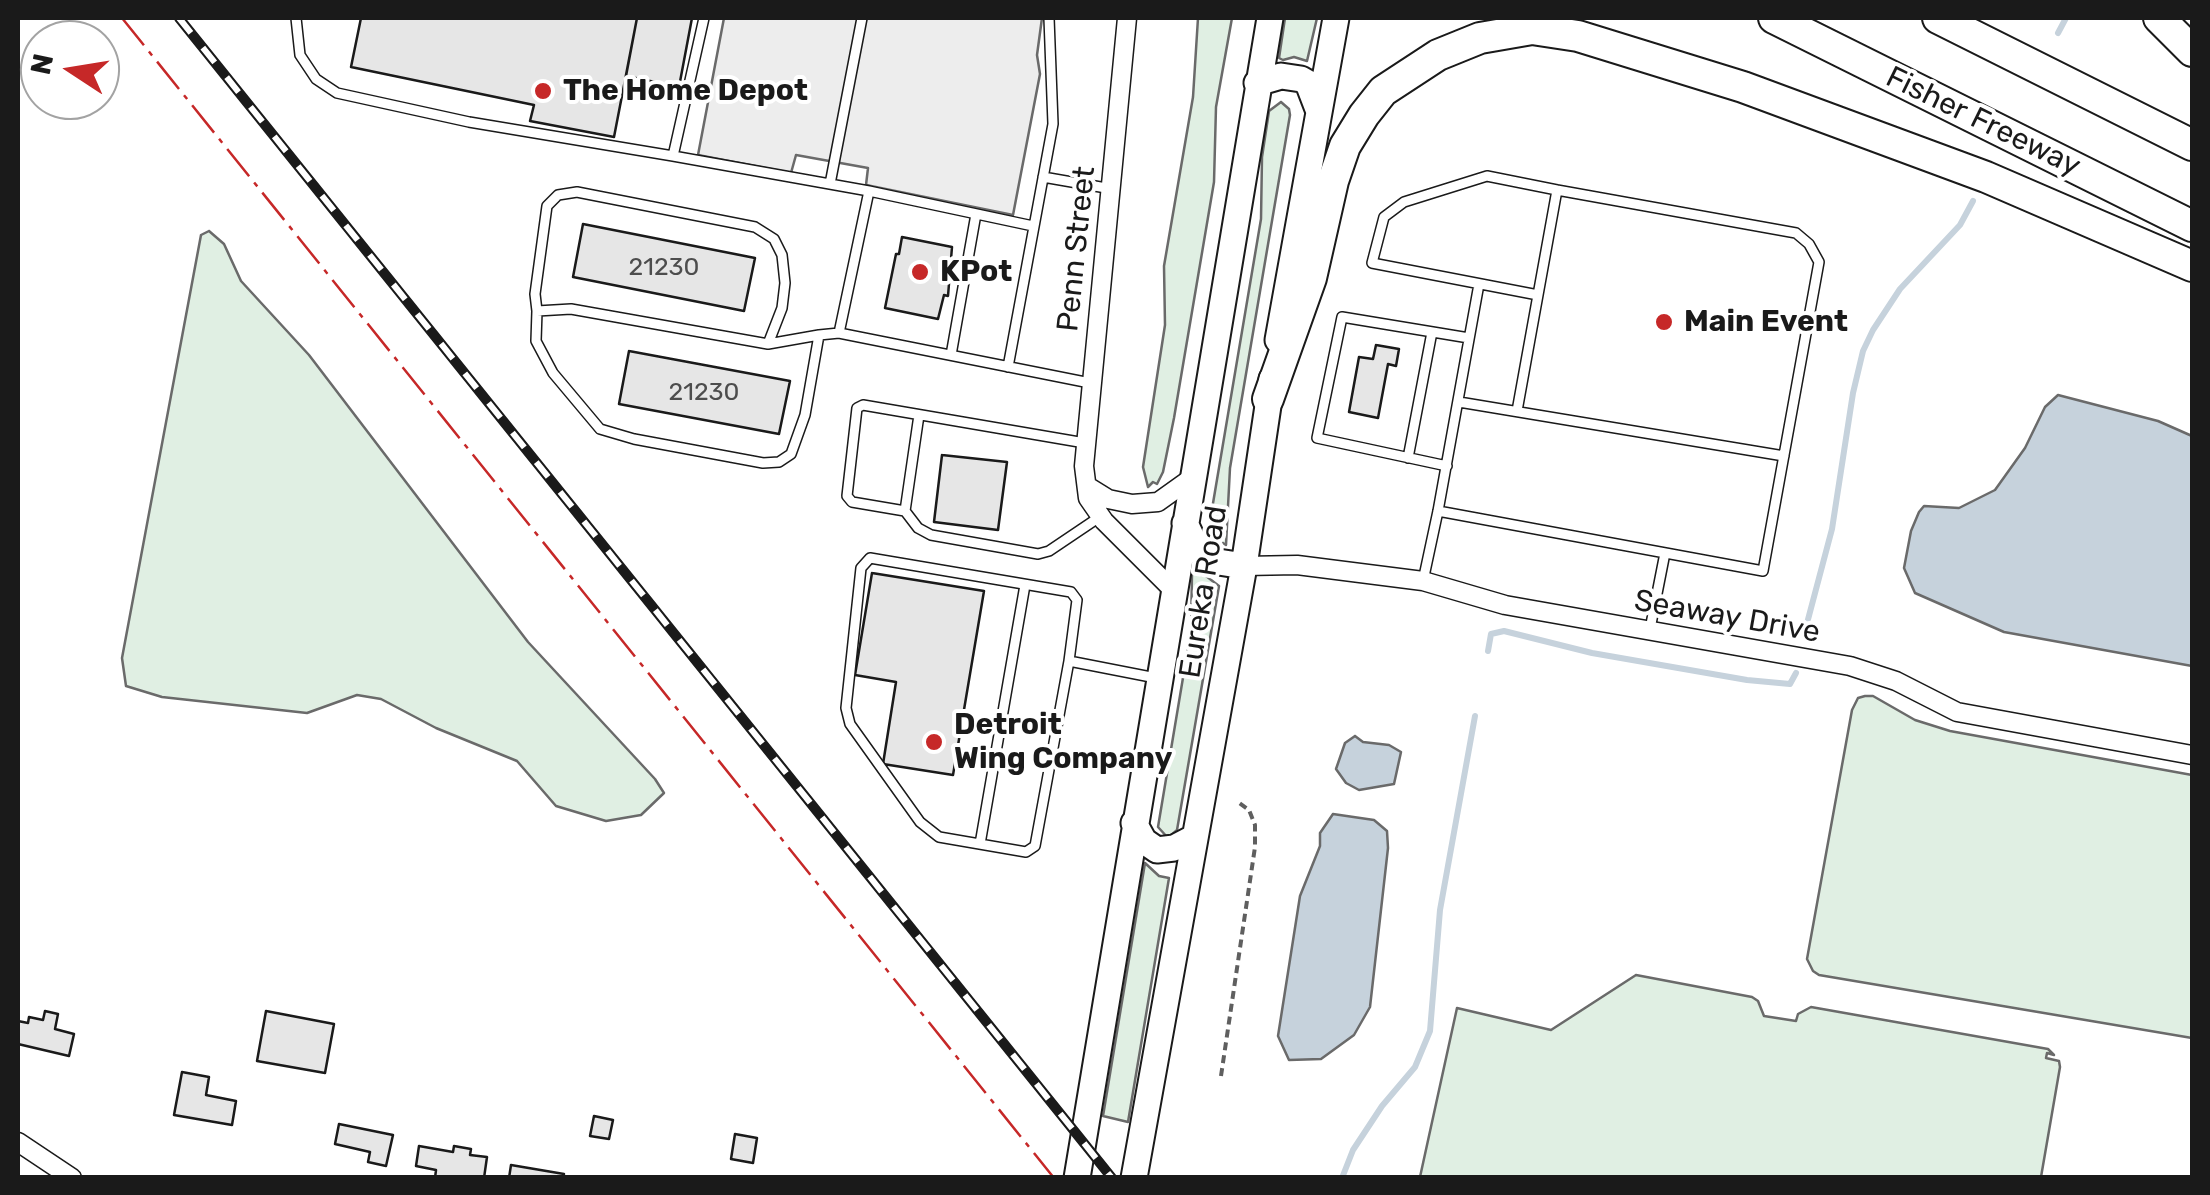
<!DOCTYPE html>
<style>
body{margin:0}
#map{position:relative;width:2210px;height:1195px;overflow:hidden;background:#fff;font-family:Rubik,sans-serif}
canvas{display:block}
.frame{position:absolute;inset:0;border:20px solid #1a1a1a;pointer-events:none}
.north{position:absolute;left:20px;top:20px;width:100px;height:100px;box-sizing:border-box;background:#fff;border:2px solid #a3a3a3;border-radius:50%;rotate:282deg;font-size:28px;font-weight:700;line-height:40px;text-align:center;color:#1a1a1a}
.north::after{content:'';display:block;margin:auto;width:35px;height:45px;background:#c62828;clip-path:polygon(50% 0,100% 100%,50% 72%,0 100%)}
</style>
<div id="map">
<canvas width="2210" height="1195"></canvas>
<div class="frame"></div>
<div class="north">N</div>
</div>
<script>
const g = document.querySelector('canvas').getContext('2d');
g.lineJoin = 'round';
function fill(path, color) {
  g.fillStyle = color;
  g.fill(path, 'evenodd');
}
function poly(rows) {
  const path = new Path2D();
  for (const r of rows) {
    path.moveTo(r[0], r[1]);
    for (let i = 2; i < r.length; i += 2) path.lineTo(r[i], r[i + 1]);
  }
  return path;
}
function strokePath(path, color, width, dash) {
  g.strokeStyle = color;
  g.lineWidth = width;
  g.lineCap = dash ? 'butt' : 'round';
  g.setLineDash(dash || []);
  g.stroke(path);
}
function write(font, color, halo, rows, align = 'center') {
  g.font = font + ' Rubik,sans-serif';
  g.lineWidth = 8;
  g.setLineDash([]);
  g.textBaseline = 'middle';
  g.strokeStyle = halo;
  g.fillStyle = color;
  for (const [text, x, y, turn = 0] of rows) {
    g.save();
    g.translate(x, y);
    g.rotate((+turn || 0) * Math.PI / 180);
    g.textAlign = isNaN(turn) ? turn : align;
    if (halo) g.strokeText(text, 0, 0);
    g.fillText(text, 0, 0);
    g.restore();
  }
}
const green = poly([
 [1198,18,1232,18,1216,107,1214,182,1174,418,1163,472,1157,484,1153,482,1148,487,1143,467,1165,325,1164,266,1193,97,1198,18],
 [1285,18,1317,18,1307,61,1294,57,1283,60,1279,58,1285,18],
 [1281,102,1289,109,1290,115,1230,468,1226,545,1212,536,1210,521,1261,219,1262,157,1269,111,1281,102],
 [209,231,224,244,241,281,309,355,528,642,655,779,664,793,641,815,606,821,556,806,517,761,436,728,381,699,357,695,307,713,162,697,126,686,122,658,201,235,209,231],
 [1192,573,1206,576,1219,586,1177,830,1168,838,1158,827,1191,630,1192,573],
 [1865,696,1873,696,1915,720,1950,731,2192,775,2192,1038,1819,975,1813,971,1807,959,1852,710,1858,698,1865,696],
 [1145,863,1159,876,1169,878,1128,1122,1103,1116,1145,863],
 [1636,975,1752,997,1758,1001,1764,1016,1796,1021,1798,1014,1811,1007,2048,1049,2054,1055,2047,1053,2046,1058,2059,1061,2060,1067,2041,1177,1420,1177,1457,1008,1551,1030,1636,975]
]);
const parking = poly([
 [724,18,1042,18,1037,55,1040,74,1013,215,866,185,868,168,796,155,791,173,698,155,724,18]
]);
const water = poly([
 [2058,395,2158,421,2192,436,2192,666,2004,632,1915,593,1904,568,1911,531,1919,512,1924,506,1959,508,1995,490,2025,448,2045,407,2058,395],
 [1355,736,1363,742,1389,745,1401,752,1394,784,1359,790,1346,783,1336,769,1345,743,1355,736],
 [1333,814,1374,820,1387,831,1388,848,1370,1007,1354,1035,1321,1059,1289,1060,1278,1036,1300,896,1320,846,1320,833,1333,814]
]);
const stream = poly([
 [2058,33,2066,18],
 [1806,627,1832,529,1853,393,1863,351,1873,330,1900,289,1960,225,1973,201],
 [1488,651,1491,634,1504,631,1592,653,1747,680,1790,684,1796,673],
 [1342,1178,1353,1150,1382,1106,1415,1067,1430,1031,1440,910,1475,716]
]);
const building = poly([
 [361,18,637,18,614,137,530,121,534,105,351,67,361,18],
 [637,18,692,18,679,87,626,76,637,18],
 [583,224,755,258,744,311,573,277,583,224],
 [902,237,952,247,948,296,944,295,938,319,885,308,896,254,899,254,902,237],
 [1376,345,1399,349,1396,366,1388,364,1378,418,1349,412,1359,357,1373,359,1376,345],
 [629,351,790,381,779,434,619,404,629,351],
 [942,455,1007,462,998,530,934,522,942,455],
 [872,573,984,591,953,775,883,764,896,682,855,675,872,573],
 [45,1011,58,1014,55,1029,74,1034,69,1056,18,1044,18,1021,28,1023,29,1017,43,1020,45,1011],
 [266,1011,334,1024,325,1073,257,1061,266,1011],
 [182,1072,209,1077,206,1095,236,1101,232,1125,174,1115,182,1072],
 [594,1116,613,1120,609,1139,590,1136,594,1116],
 [339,1124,393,1135,386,1166,368,1162,370,1152,335,1144,339,1124],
 [735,1134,757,1138,753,1163,731,1159,735,1134],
 [419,1146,453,1152,454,1146,471,1149,470,1155,487,1157,484,1178,435,1178,436,1170,416,1166,419,1146],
 [511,1165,564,1174,563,1178,509,1178,511,1165]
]);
const path = poly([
 [1221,1076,1255,847,1255,825,1249,810,1238,802]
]);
const lane = poly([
 [296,18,300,55,316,79,337,93,469,122,673,156],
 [704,18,673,156,869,191,839,333],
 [1043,177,1112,189],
 [830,184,862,18],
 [869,191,1033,226],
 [1538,295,1372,263,1384,217,1404,202,1487,176,1557,190],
 [537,311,535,294,547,206,558,195,577,192,755,227,774,239,782,255,785,283,782,308,768,344],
 [819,335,805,415,791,454,779,462,763,463,634,439,600,429,553,373,536,341,537,311,571,309,768,344,819,335,839,333,1090,383],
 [951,355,976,214],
 [1008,367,1053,124,1049,18],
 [1459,402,1784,456],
 [1085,443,863,405,857,408,847,496,852,502,905,511,918,528,931,535,1038,554,1049,551,1101,516],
 [1408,458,1432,332],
 [1447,466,1317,438,1342,317,1469,338],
 [905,511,919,415],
 [1438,511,1763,571,1819,262,1809,244,1796,233,1557,190,1517,411],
 [1423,581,1438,511,1479,284],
 [1650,629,1665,553],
 [1069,661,1035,846,1026,852,939,837,920,822,850,724,846,708,861,568,870,558,1071,592,1077,600,1069,661,1156,678],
 [980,844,1025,585]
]);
const street = poly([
 [1127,18,1084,466,1088,498,1104,521,1173,590],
 [1087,486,1108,499,1132,504,1158,502,1193,477],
 [1244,566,1297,565,1423,581,1505,605,1850,666,1896,681,1957,712,2192,755],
 [18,1142,72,1178]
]);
const secondary = poly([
 [1257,83,1281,76,1301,79,1308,83,1318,109],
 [1278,340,1336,18],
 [1185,523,1198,551,1212,561,1244,566],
 [1134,823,1144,841,1157,850,1174,848,1195,837],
 [1077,1178,1270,18],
 [1134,1178,1244,566,1272,379]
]);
const highway = poly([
 [1774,18,2192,226],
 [1938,18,2192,145],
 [2159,18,2192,51],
 [1268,399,1311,278,1333,181,1345,146,1364,115,1383,91,1438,55,1480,38,1532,29,1578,36,1743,87,1986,177,2192,266]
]);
const rail = poly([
 [179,18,1112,1178]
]);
const power = poly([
 [122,18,1054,1178]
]);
const markers = [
 [543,91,10,"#c62828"],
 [920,272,10,"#c62828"],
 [1664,322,10,"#c62828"],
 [934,742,10,"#c62828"]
];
const numberNames = [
 ["21230",664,268],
 ["21230",704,393]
];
const poiNames = [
 ["The Home Depot",563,91],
 ["KPot",940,272],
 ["Main Event",1684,322],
 ["Detroit",954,725],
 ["Wing Company",954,759]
];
const streetNames = [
 ["Fisher Freeway",1983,122,26],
 ["Penn Street",1077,249,-84],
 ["Eureka Road",1204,592,-81],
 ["Seaway Drive",1727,617,10]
];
fill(green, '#e0efe3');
strokePath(green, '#6a6a6a', 2.5);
fill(parking, '#ededed');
strokePath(parking, '#6a6a6a', 2.5);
fill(water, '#c6d2dc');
strokePath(water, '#6a6a6a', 2.5);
strokePath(stream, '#c6d2dc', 6);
fill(building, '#e6e6e6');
strokePath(building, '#1a1a1a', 2.5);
strokePath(lane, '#1a1a1a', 12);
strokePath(street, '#1a1a1a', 21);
strokePath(secondary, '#1a1a1a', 29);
strokePath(highway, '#1a1a1a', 34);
strokePath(path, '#5f5f5f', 4, [8, 5]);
strokePath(lane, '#fff', 9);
strokePath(street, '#fff', 18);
strokePath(secondary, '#fff', 25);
strokePath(highway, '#fff', 30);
strokePath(rail, '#1a1a1a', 10);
strokePath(rail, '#fff', 6, [19]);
strokePath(power, '#c62828', 2.5, [35, 8, 5, 8]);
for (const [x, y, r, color] of markers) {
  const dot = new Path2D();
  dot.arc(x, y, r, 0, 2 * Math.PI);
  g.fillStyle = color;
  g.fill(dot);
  strokePath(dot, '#fff', 4);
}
write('25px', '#4d4d4d', null, numberNames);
write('bold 30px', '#1a1a1a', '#fff', poiNames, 'left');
write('30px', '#1a1a1a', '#fff', streetNames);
</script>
